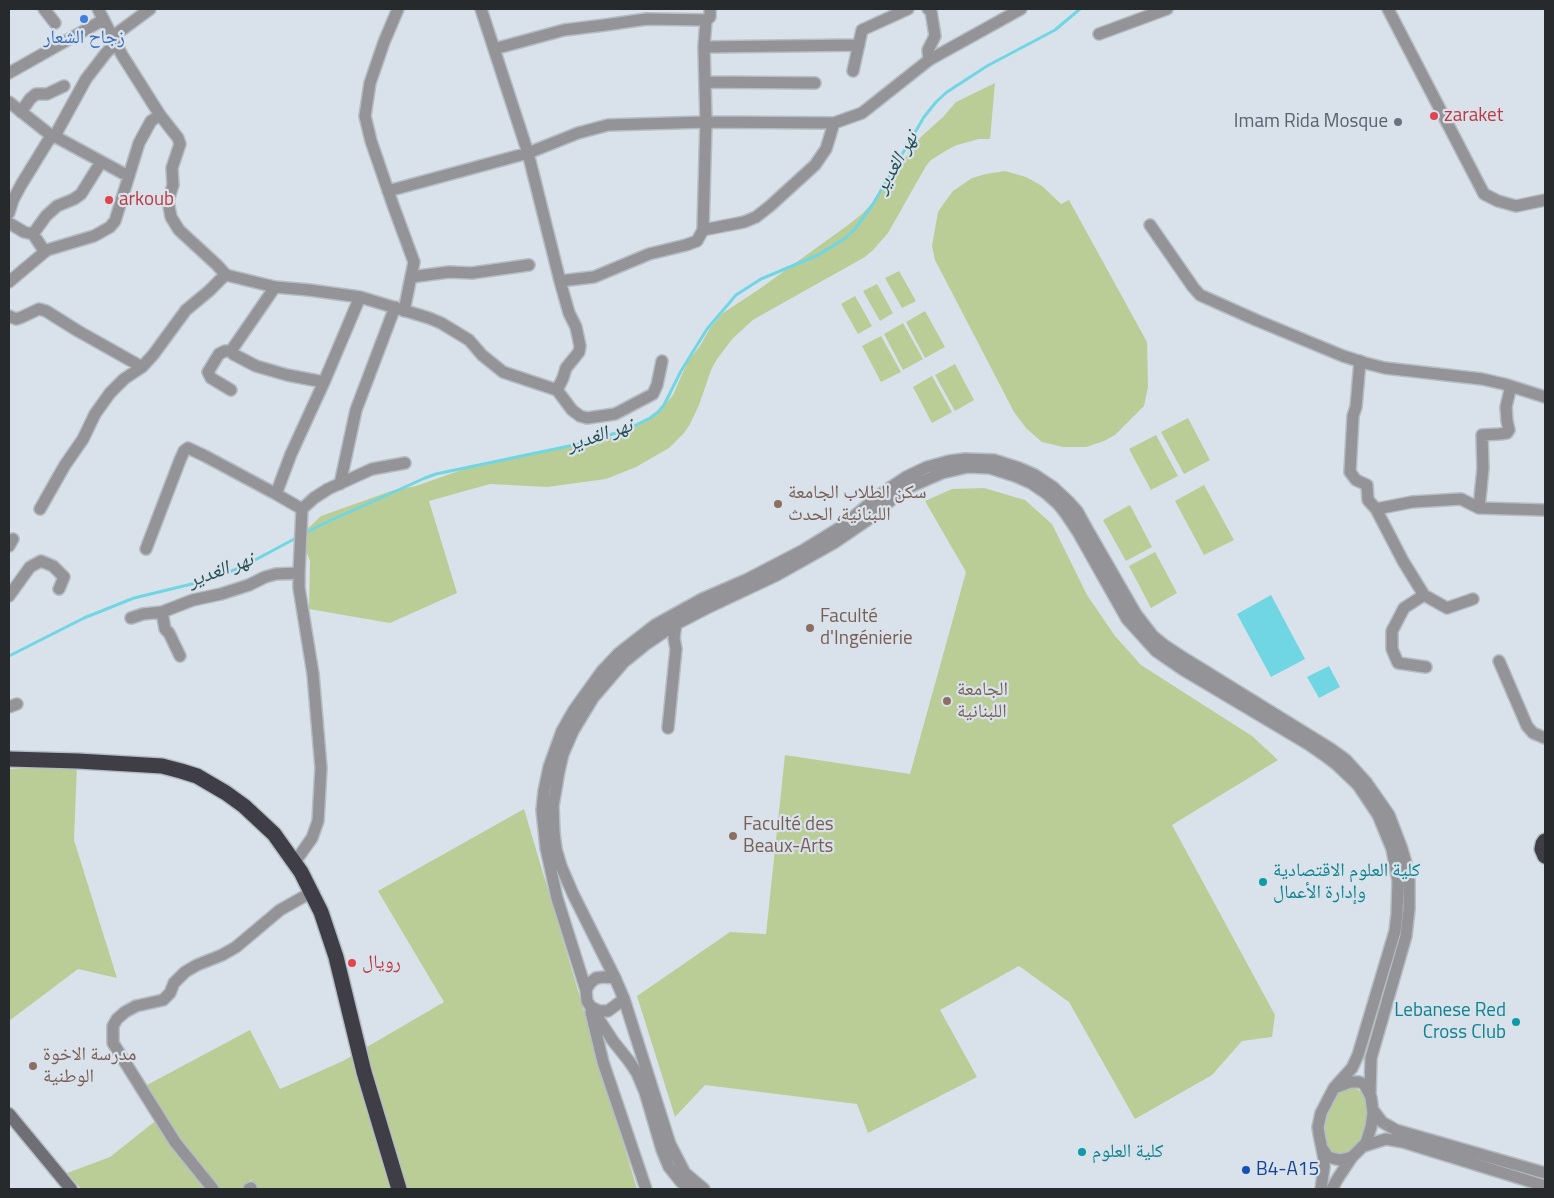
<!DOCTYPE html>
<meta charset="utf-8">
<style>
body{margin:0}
#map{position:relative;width:1554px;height:1198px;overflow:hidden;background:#d9e2ea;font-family:"Titillium Web",sans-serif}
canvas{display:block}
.frame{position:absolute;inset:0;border:10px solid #272a2d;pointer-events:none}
</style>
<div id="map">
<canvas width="1554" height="1198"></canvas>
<div class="frame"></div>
</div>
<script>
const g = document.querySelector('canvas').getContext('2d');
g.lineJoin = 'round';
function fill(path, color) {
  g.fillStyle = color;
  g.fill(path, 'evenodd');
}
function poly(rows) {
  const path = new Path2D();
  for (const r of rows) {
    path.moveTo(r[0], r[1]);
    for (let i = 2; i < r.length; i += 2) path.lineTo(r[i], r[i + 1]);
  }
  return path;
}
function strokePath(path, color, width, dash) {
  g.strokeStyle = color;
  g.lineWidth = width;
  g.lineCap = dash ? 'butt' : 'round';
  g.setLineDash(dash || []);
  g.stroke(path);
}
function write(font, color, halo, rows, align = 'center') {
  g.font = font + ' "Titillium Web","Noto Naskh Arabic",sans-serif';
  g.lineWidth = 4.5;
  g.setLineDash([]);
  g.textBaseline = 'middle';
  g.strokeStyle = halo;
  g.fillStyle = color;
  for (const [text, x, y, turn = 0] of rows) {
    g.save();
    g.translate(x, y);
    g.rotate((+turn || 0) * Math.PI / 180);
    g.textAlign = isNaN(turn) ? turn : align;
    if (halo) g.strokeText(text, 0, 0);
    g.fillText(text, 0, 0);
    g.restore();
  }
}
const green = poly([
 [995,83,990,139,979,139,957,145,947,150,931,160,926,166,888,233,874,249,865,257,765,313,753,320,733,338,717,359,711,370,699,405,690,424,684,433,669,448,636,467,606,479,547,487,490,484,429,501,457,593,390,623,309,609,310,561,300,536,321,516,394,490,416,486,464,469,623,435,639,423,658,413,673,395,688,361,700,346,710,328,723,313,758,290,848,225,863,213,875,200,888,184,902,164,911,147,924,134,943,117,956,102],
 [1005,171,1026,177,1042,186,1061,204,1069,200,1147,342,1148,387,1144,406,1115,435,1104,441,1086,447,1063,447,1042,442,1026,428,1014,412,935,260,932,246,938,212,944,203,953,191,972,178,986,174],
 [899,271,916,301,902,308,885,278],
 [877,284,893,313,880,321,863,291],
 [855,296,872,326,858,334,841,304],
 [925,311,945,347,925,358,906,322],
 [903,323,923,359,903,370,884,334],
 [881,336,901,372,881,382,862,346],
 [955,364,974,400,955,411,935,375],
 [932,376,952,412,932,423,913,387],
 [1188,418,1210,460,1184,474,1161,432],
 [1156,435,1178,476,1151,490,1129,449],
 [1204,485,1234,540,1204,555,1175,501],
 [984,488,1025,500,1052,524,1087,595,1115,636,1141,665,1252,736,1278,760,1172,825,1275,1015,1272,1037,1242,1041,1212,1075,1135,1119,1069,1002,1019,966,940,1010,977,1077,868,1133,857,1104,705,1085,675,1117,637,996,730,932,766,934,785,755,910,774,966,572,925,501,952,489],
 [1130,505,1152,547,1126,561,1103,520],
 [1155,552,1177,593,1151,608,1129,566],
 [77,765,74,840,117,978,78,969,9,1021,9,769],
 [524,809,637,1189,259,1189,251,1180,240,1189,81,1189,67,1173,110,1157,159,1118,145,1086,250,1030,280,1089,343,1061,444,1002,378,891],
 [1347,1088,1355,1088,1365,1095,1368,1113,1363,1136,1350,1153,1340,1157,1333,1155,1328,1149,1324,1135,1326,1119,1331,1105,1339,1092]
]);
const water = poly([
 [1271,595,1305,659,1271,677,1237,614],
 [1329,666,1340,687,1319,698,1307,677]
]);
const stream = poly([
 [303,534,327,522,425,478,436,474,588,442,628,429,650,418,658,412,664,405,681,371,707,329,736,295,761,279,818,255,844,239,855,229,873,204,924,117,936,102,947,92,987,66,1055,30,1080,9],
 [9,656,84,618,134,598,204,581,242,567,298,537]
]);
const street = poly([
 [44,9,55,23],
 [98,9,122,55,160,115,178,138,180,144,172,168,173,185,168,201,171,217,179,230,217,265,226,275,275,287,309,290,360,297,429,318,441,323,469,340,482,355,503,372,557,390,572,410,580,416,587,418,615,414,653,394,657,385,662,361],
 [398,9,384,42,370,83,365,116,371,141,393,205,414,262,404,311],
 [481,9,528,153,560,281,569,313,576,327,580,346,579,352,566,368,563,378,557,390],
 [928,9,931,11,935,36,928,50,929,60],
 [1388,9,1484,194,1498,201,1516,206,1545,200],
 [1099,34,1167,9],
 [112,37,150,9],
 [116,43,106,53,86,79,58,130,56,137,128,176],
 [704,47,859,45],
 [494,49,564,30,605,25,647,19,706,20],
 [853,71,862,30,908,9],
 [9,73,103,20],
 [705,82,815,83],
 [9,102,53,137],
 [21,112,30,99,36,94,47,94,64,86],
 [388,191,528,153,578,133,608,125,706,122,834,123,862,113,929,60,1021,9],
 [9,213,13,200,21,185,48,141,53,137,56,137],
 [9,223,24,232,33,234],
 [1150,225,1193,287,1200,295,1256,320,1343,356,1365,363,1385,368,1482,379,1504,384,1545,397],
 [703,230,706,122,704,47,706,20,710,17,710,9],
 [45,252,33,234,46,216,57,206,74,199,81,194,101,162],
 [411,277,449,272,472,273,529,265],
 [560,281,594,277,649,254,686,245,697,241,703,230,744,222,756,217,770,206,815,165,826,149,834,123],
 [9,282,47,250,94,236,110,227,115,221,139,143,151,121,160,115],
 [275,287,231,351,233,354,256,366,287,375,324,382],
 [9,316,16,319,22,317,39,309,46,311,78,331,142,367],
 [1360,361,1356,407,1353,416,1350,472,1356,480,1367,485,1368,500,1376,509],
 [231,390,211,378,208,372,219,354,225,351,231,351],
 [340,484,356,410,395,307],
 [1479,508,1483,468,1482,435,1499,434,1507,433,1509,430,1507,421,1506,407,1511,386],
 [40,509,65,465,83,439,95,414,110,393,124,379,142,367,153,355,186,310,209,291,221,279,226,275],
 [302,509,276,494,291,454,324,382,360,297],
 [9,546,13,539],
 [146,549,180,460,184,451,188,448,205,456,276,494],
 [1424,595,1404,608,1392,631,1392,649,1398,663,1426,667],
 [9,596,30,567,41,561,53,566,64,577,59,589],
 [1473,599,1447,608,1424,595,1403,561,1376,509,1412,502,1461,499,1479,508,1545,510],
 [162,612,165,629,169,633,180,656],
 [131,618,143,614,162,612,193,600,221,594,249,585,265,577,276,574,299,573],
 [1499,661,1527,726,1533,733,1545,738],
 [9,707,17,704],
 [668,728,676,649,674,638,676,624,675,621],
 [295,862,312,838,318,821,321,768,313,674,299,588,299,573,302,509,314,498,328,489,372,469,405,463],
 [615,978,573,894,561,866,556,849,554,833,553,806,559,771,563,754,573,731,593,698,624,662,645,645,676,624,707,608,777,575,834,543,869,519,896,496,912,486,942,473,968,467,990,468,1015,476,1031,483,1047,494,1059,505,1066,514,1078,532,1127,619,1156,651,1182,669,1308,744,1324,755,1337,765,1358,785,1378,815,1392,849,1398,881,1397,914,1395,931,1358,1055,1352,1068,1334,1088],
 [586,990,557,898,546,848,542,810,544,791,549,767,562,731,574,710,602,671,619,653,655,625,702,599,748,579,802,551,841,527,885,491,906,477,927,467,949,461,965,459,994,460,1019,468,1035,475,1053,487,1068,501,1077,511,1087,529,1136,614,1153,636,1164,645,1187,660,1331,749,1346,760,1366,782,1389,815,1402,849,1407,867,1409,881,1409,909,1406,936,1371,1058,1370,1094],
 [624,999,670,1144,685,1173,704,1189],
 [591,1007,599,1011,608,1011,624,999,615,978,604,977,596,978,590,983,586,990,587,1001,613,1041,629,1061,637,1073,645,1092,662,1150,669,1167,681,1182,690,1189],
 [591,1012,603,1062,646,1189],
 [1373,1110,1382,1122,1396,1130,1545,1173],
 [1364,1146,1386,1139,1403,1142,1545,1186],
 [213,1189,175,1142,113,1043,113,1026,117,1019,125,1012,136,1006,163,1000,170,993,174,983,185,972,197,965,222,955,236,947,280,910,312,892],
 [249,1189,251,1188],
 [1321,1189,1324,1167,1324,1159,1319,1134,1318,1127,1321,1113,1334,1088,1350,1082,1359,1082,1364,1084,1371,1097,1373,1113,1371,1127,1366,1143,1352,1157,1340,1160,1328,1157,1322,1148],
 [1332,1189,1338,1178,1352,1157]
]);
const secondary = poly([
 [9,1114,71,1189]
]);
const highway = poly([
 [9,759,78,761,162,766,181,771,197,776,226,793,244,806,274,834,301,872,321,912,336,957,364,1072,399,1189],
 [1545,841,1543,844,1542,849,1545,856]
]);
const markers = [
 [84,19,5,"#3f7fe0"],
 [1434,116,5,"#e0444e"],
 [1398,122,5,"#6b7280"],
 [109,200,5,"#e0444e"],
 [778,504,5,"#8d6e63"],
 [810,628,5,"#8d6e63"],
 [947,701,5,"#8d6e63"],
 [733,836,5,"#8d6e63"],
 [1263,882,5,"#0f9aa8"],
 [352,963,5,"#e0444e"],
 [1516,1022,5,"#0f9aa8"],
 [33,1066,5,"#8d6e63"],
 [1082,1152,5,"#0f9aa8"],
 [1246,1170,5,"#1a4fb4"]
];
const shopNames = [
 ["زجاح الشعار",84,38]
];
const healthNames = [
 ["zaraket",1444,116],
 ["arkoub",119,200],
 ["رويال",362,963]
];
const worshipNames = [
 ["Imam Rida Mosque",1388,122]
];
const educationNames = [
 ["سكن الطلاب الجامعة",788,493],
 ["اللبنانية، الحدث",788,515],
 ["Faculté",820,617],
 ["d'Ingénierie",820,639],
 ["الجامعة",957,690],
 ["اللبنانية",957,712],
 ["Faculté des",743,825],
 ["Beaux-Arts",743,847],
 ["مدرسة الاخوة",43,1055],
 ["الوطنية",43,1077]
];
const cultureNames = [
 ["كلية العلوم الاقتصادية",1273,871],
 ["وإدارة الأعمال",1273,893],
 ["Lebanese Red",1506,1011,"right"],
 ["Cross Club",1506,1033,"right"],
 ["كلية العلوم",1092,1152]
];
const transitNames = [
 ["B4-A15",1256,1170]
];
const waterNames = [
 ["نهر الغدير",897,163,-60],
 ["نهر الغدير",600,436,-18],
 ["نهر الغدير",221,571,-20]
];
fill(green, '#bacd96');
fill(water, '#70d6e3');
strokePath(stream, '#70d6e3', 3);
strokePath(street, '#b5bdc4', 14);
strokePath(secondary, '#b5bdc4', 15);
strokePath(highway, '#b5bdc4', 18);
strokePath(street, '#949397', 11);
strokePath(secondary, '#6f6e74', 12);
strokePath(highway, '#3f3d45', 15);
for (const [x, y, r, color] of markers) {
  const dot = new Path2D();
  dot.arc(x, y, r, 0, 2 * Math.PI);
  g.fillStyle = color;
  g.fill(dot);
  strokePath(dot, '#d9e2ea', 2);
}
write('19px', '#366cbe', '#d9e2ea', shopNames);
write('19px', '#be3a42', '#d9e2ea', healthNames, 'left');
write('19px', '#5b616d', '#d9e2ea', worshipNames, 'right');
write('19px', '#785e54', '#d9e2ea', educationNames, 'left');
write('19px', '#0d838f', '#d9e2ea', cultureNames, 'left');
write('19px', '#164399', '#d9e2ea', transitNames, 'left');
write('italic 20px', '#245157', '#d9e2ea', waterNames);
</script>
